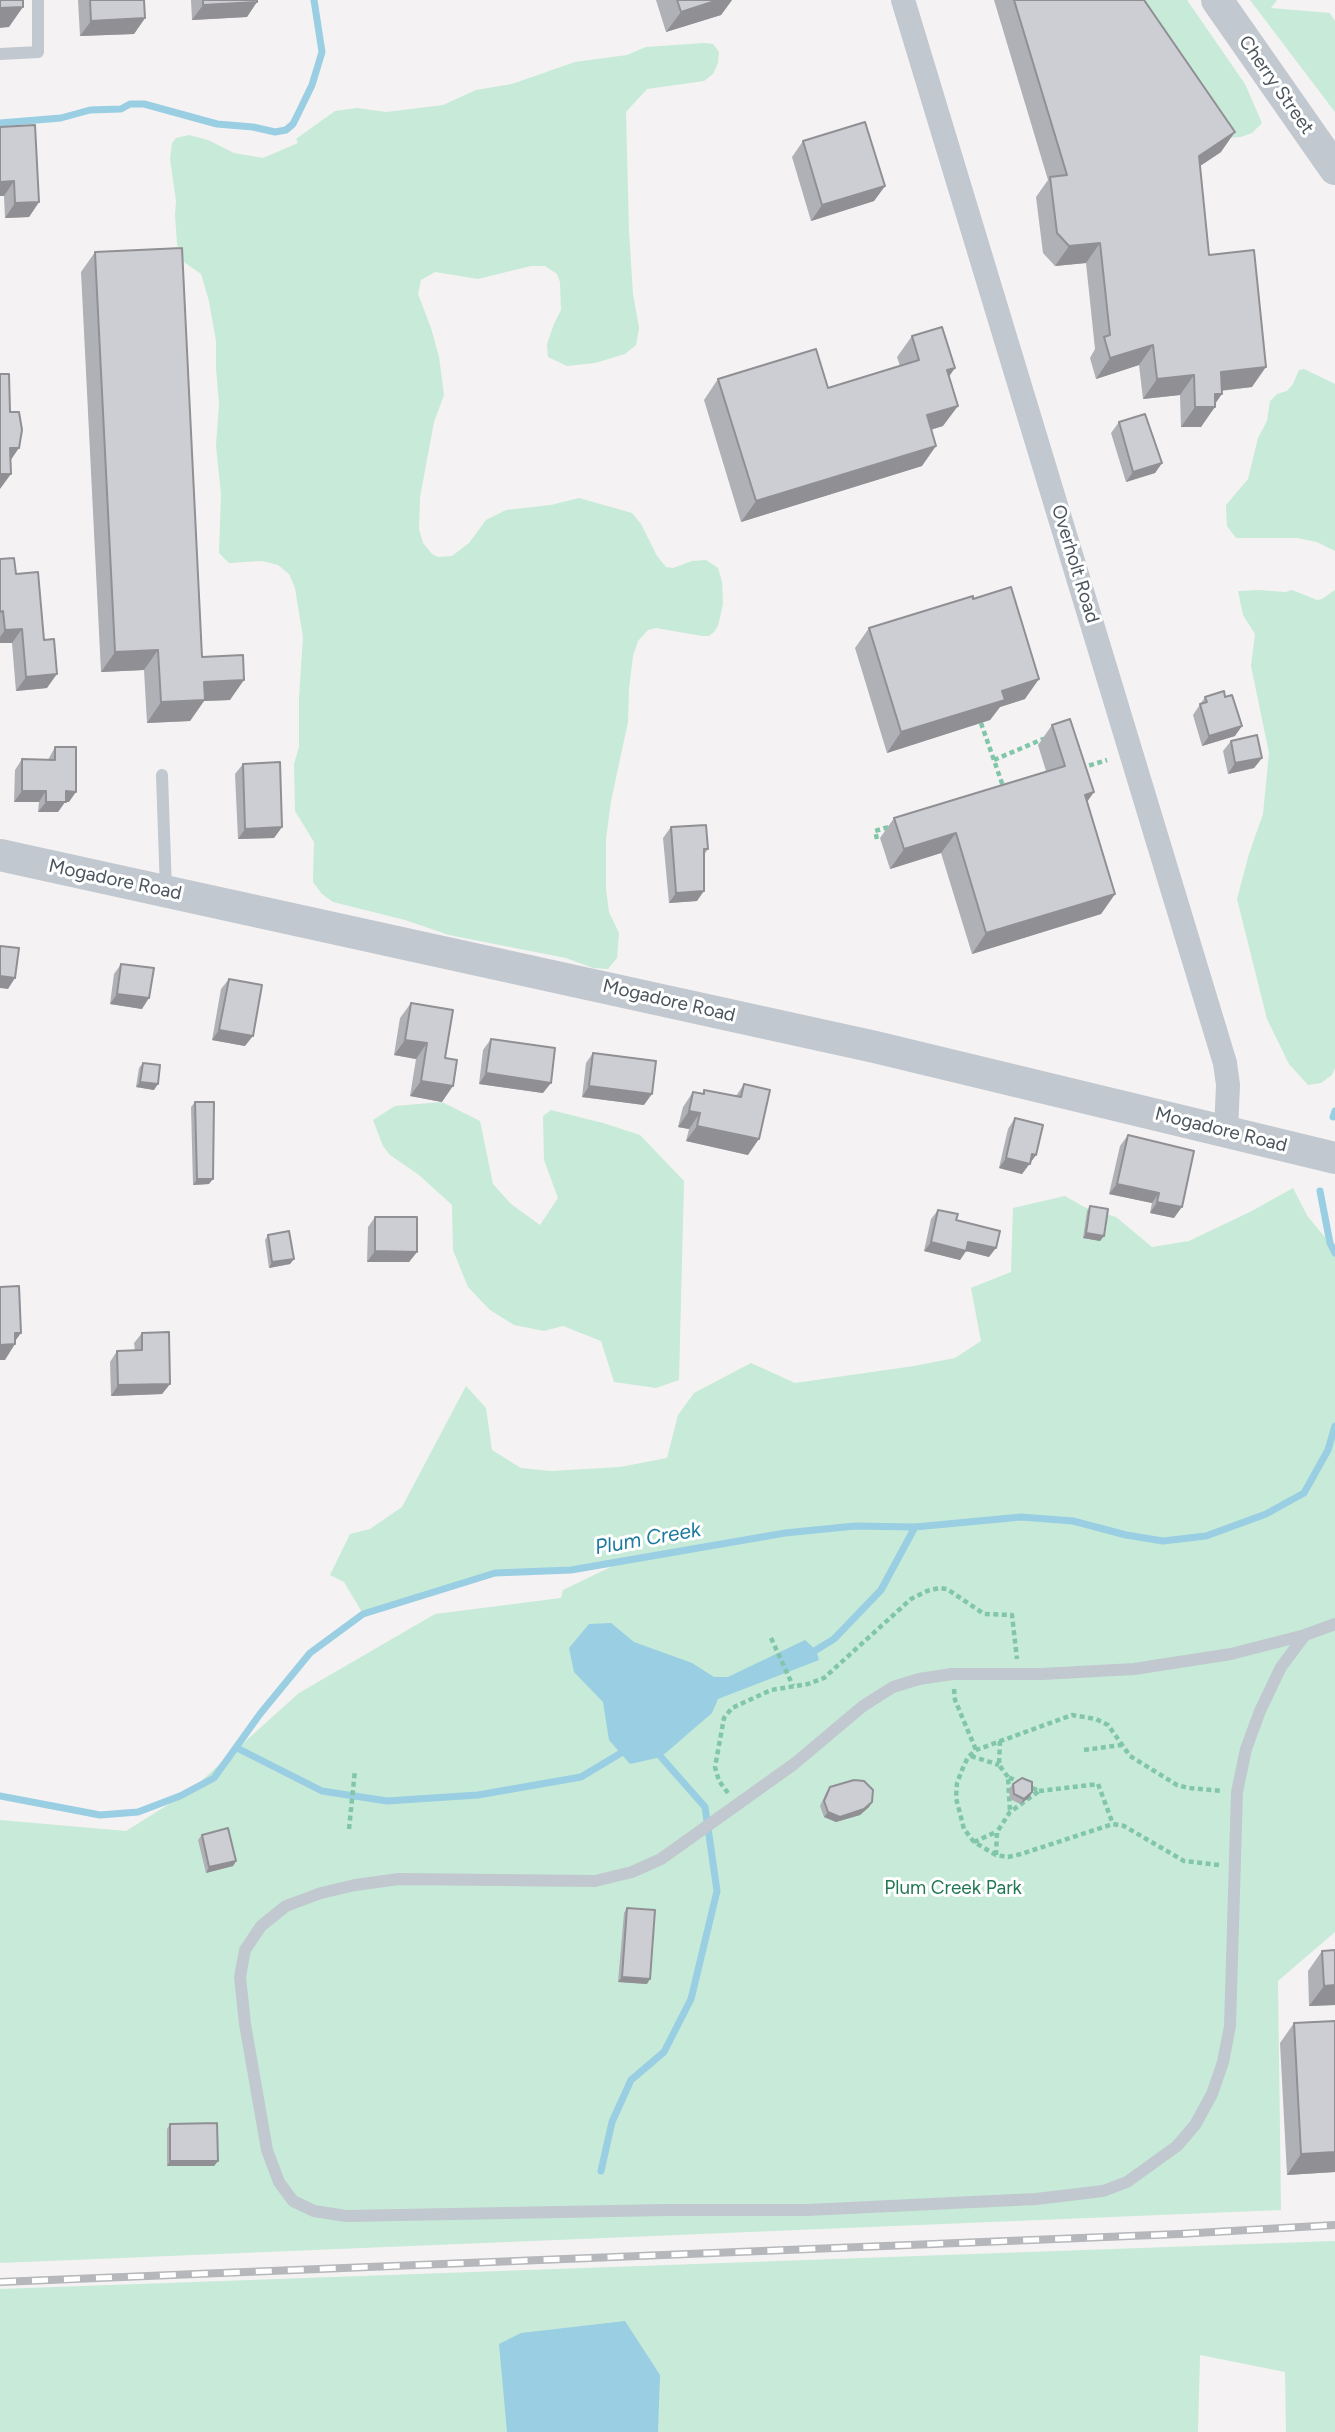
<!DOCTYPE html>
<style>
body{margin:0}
canvas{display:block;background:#f4f2f2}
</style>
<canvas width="1335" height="2432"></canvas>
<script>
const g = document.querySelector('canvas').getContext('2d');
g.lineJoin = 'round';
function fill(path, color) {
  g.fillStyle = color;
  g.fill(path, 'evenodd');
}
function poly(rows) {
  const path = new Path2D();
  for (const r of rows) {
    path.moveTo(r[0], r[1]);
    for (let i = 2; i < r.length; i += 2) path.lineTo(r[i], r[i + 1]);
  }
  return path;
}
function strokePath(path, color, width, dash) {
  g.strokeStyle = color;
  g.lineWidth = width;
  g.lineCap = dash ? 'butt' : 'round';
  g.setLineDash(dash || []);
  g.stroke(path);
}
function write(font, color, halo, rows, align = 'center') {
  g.font = font + ' Figtree,sans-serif';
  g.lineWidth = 6;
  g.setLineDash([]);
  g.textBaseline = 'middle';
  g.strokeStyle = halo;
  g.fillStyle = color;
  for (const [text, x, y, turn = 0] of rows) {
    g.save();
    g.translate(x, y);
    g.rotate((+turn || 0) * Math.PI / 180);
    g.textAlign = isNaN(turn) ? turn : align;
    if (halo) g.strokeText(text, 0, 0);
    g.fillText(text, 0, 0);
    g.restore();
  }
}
const green = poly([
 [1116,0,1187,0,1245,84,1262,123,1252,133,1241,137,1212,139],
 [1250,0,1277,0,1271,8,1330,13,1335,21,1335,112],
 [704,43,713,44,719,52,718,63,713,74,704,81,647,89,626,112,629,232,633,294,639,328,636,345,625,354,595,363,567,366,548,357,547,344,554,324,561,310,560,282,557,274,545,266,531,266,478,279,435,272,421,280,418,294,431,328,439,357,444,395,434,422,420,497,419,529,423,543,432,554,438,557,452,556,469,543,486,520,506,510,551,505,579,498,632,513,641,524,657,556,666,567,673,568,692,561,706,560,718,568,722,582,723,604,718,626,714,632,709,636,702,636,656,628,648,630,638,641,633,656,629,689,628,722,611,801,606,839,606,889,609,912,619,933,617,958,608,969,593,968,566,958,449,935,405,920,333,902,322,894,313,882,314,842,295,811,294,764,299,747,299,698,303,637,295,588,289,574,278,565,262,561,229,563,219,553,221,494,216,446,219,404,216,368,216,341,209,301,201,274,184,262,180,256,177,243,175,215,176,201,170,159,172,143,176,138,189,135,208,140,234,153,263,158,298,143,296,139,335,111,357,108,386,112,443,105,476,90,512,84,575,62,627,55,646,47],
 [1304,369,1335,384,1335,551,1317,542,1297,538,1236,538,1227,526,1226,505,1248,479,1258,438,1267,421,1270,401,1277,394,1287,391,1293,384,1299,370],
 [1259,590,1285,592,1292,590,1317,600,1322,599,1335,590,1335,1068,1332,1075,1321,1083,1308,1085,1289,1064,1267,1019,1237,899,1249,854,1263,814,1269,753,1251,666,1255,634,1243,615,1238,591],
 [442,1102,480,1121,493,1184,511,1204,540,1225,558,1198,544,1160,543,1116,551,1110,603,1123,640,1135,684,1181,679,1380,656,1388,614,1382,601,1341,563,1326,544,1331,514,1325,490,1310,468,1287,453,1250,452,1205,419,1175,390,1155,383,1146,373,1120,395,1106],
 [1293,1188,1308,1217,1330,1243,1335,1253,1335,1932,1278,1981,1281,2210,0,2263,0,1820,126,1831,190,1791,299,1693,435,1614,561,1598,563,1590,621,1562,571,1570,495,1573,363,1614,344,1582,330,1575,350,1534,370,1529,402,1507,466,1386,486,1408,492,1450,521,1468,551,1471,620,1467,667,1458,678,1415,694,1393,751,1363,795,1383,914,1366,955,1358,981,1341,971,1288,1011,1272,1013,1208,1065,1196,1084,1207,1116,1217,1152,1247,1189,1241,1252,1211],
 [1335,2241,1335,2432,1286,2432,1285,2372,1200,2355,1198,2432,0,2432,0,2289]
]);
const water = poly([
 [611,1623,634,1642,692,1663,714,1677,728,1677,805,1640,816,1650,819,1660,718,1699,712,1713,661,1757,630,1764,609,1740,603,1702,574,1672,569,1648,589,1624],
 [625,2321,660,2375,658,2432,507,2432,499,2344,521,2333]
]);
const stream = poly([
 [0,123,61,118,90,110,121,109,130,104,144,104,217,124,253,127,275,132,286,130,293,124,298,114,312,85,322,52,314,0],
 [1333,1117,1335,1111],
 [1320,1191,1330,1243,1335,1253],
 [816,1650,834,1639,881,1590,915,1527],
 [237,1748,322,1791,387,1801,478,1795,581,1777,621,1753],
 [0,1796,100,1815,138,1812,180,1796,214,1778,260,1714,310,1653,363,1614,495,1573,571,1570,785,1533,855,1526,915,1527,1021,1517,1073,1521,1126,1535,1163,1541,1206,1536,1266,1514,1304,1493,1328,1450,1335,1426],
 [601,2171,612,2122,631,2080,664,2052,691,1999,717,1891,705,1807,661,1757]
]);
const path = poly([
 [981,723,1004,789],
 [994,760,1043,739,1046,742],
 [1081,768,1107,760],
 [877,839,875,831,892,826],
 [771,1638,793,1686],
 [954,1689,955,1700,976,1750],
 [1000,1741,999,1765,1008,1777],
 [1084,1750,1121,1745],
 [971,1756,999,1765],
 [1039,1791,1098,1784,1113,1824],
 [728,1793,719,1781,715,1767,724,1718,732,1708,771,1690,808,1684,824,1678,911,1599,927,1591,939,1588,947,1589,984,1614,1012,1615,1017,1659],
 [349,1829,355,1770],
 [974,1842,996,1832],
 [996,1855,997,1832,1010,1812,1039,1791,1008,1777,1010,1812],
 [1219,1865,1184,1861,1124,1826,1113,1824,1021,1854,1008,1857,996,1855,974,1842,964,1829,956,1798,957,1783,962,1770,968,1757,976,1750,1072,1715,1096,1719,1108,1725,1130,1756,1177,1785,1188,1788,1223,1791]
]);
const service = poly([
 [0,54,38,52,38,0],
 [162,775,166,890],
 [1305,1635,1281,1667,1260,1711,1246,1749,1237,1792,1230,2026,1223,2062,1212,2094,1195,2125,1177,2146,1127,2182,1103,2191,1036,2199,807,2210,666,2210,346,2216,314,2211,293,2201,279,2182,267,2150,245,2024,240,1977,245,1950,261,1926,286,1906,321,1893,355,1885,399,1879,595,1881,632,1872,661,1859,794,1764,863,1706,893,1687,919,1679,952,1674,1042,1674,1134,1669,1231,1654,1305,1635],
 [1305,1635,1335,1624]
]);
const minor = poly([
 [903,0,1225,1063,1228,1085,1226,1131]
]);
const tertiary = poly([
 [1217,0,1335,169],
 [0,855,875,1047,1335,1158]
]);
const rail = poly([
 [0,2282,1179,2234,1335,2225]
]);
const wall = poly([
 [78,0,144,0,145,18,134,34,80,36],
 [191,0,257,0,247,17,192,20],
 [656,0,732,0,721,15,666,32],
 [994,0,1144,0,1221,152,1200,166,1209,255,1252,387,1221,391,1201,427,1181,427,1180,395,1143,399,1139,365,1096,379,1090,358,1095,349,1086,263,1055,266,1043,253,1036,197,1048,180],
 [0,127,39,202,29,217,5,218,4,196,0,196],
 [803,141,885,186,874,201,811,221,792,157],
 [95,252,202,657,230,700,204,701,190,721,147,723,144,670,101,672,81,272],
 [912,336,943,426,931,430,922,466,741,522,704,400,718,379,828,388,900,366,897,357],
 [1119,422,1162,463,1155,473,1126,482,1111,433],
 [0,559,16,574,47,688,16,691,12,643,0,643],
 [973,599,1025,699,1000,707,990,720,887,753,855,648,869,628],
 [1205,697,1225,697,1235,736,1202,746,1193,715],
 [1052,725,1087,802,1115,894,1101,914,972,954,941,853,890,869,880,838,894,818,1046,771,1038,745],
 [1231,741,1262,758,1254,768,1228,774,1223,751],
 [55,747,69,802,65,802,58,812,38,812,39,802,14,802,15,770,22,759,48,760],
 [243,764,282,827,274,838,238,839,235,774],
 [671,827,708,849,704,855,697,901,669,903,663,838],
 [121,964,142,1009,110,1004,114,974],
 [229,979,245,1046,212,1040,221,989],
 [411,1003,445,1058,442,1102,410,1096,416,1059,394,1055,400,1018],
 [491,1039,543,1093,479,1084,483,1050],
 [593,1053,644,1105,582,1097,586,1063],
 [143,1063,154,1090,136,1087,139,1068],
 [744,1084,748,1155,686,1141,689,1129,678,1127,683,1107,693,1092,702,1094,704,1090,736,1096],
 [195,1102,209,1184,193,1185,191,1107],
 [1015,1118,1036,1155,1022,1174,999,1168,1008,1129],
 [1128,1135,1174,1218,1150,1213,1152,1203,1109,1194,1120,1146],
 [1090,1206,1104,1236,1100,1241,1083,1238,1087,1211],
 [938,1210,956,1220,989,1257,966,1251,960,1260,924,1251,931,1219],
 [375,1217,417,1252,409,1262,367,1262,368,1227],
 [268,1235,294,1259,290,1264,269,1268,265,1240],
 [142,1333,170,1384,162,1394,111,1396,110,1362,117,1351,135,1351,134,1343],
 [1013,1784,1032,1792,1029,1798,1020,1804,1010,1799,1009,1789],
 [830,1787,872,1802,869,1807,860,1815,836,1822,824,1817,820,1806,826,1793],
 [202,1835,236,1861,233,1866,206,1873,198,1840],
 [627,1908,647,1984,618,1982,624,1913],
 [1335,1950,1335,2005,1309,2006,1308,1971,1322,1951],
 [1335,2021,1335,2172,1287,2175,1280,2043,1294,2023],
 [170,2124,218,2161,214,2166,167,2166,167,2129]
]);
const shadedWall = poly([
 [718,0,732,0,721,15,666,32,681,12],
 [257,2,247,17,192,20,203,5],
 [23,7,9,27,0,28,0,8],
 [145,18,134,34,80,36,91,21],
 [1235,132,1221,152,1185,176,1199,156],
 [14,181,4,196,0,196,0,182],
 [885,186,874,201,811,221,822,205],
 [39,202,29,217,5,218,15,203],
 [1100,243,1086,263,1055,266,1069,246],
 [1153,345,1139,365,1096,379,1110,358],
 [1266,367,1252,387,1206,392,1221,372],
 [955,368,941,388,947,370],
 [1194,375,1180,395,1143,399,1157,379],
 [1215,394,1222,394,1213,407,1215,407,1201,427,1181,427,1195,407],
 [958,406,943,426,912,435,927,415],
 [936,446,922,466,741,522,756,501],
 [10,448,19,448,8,464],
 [1162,463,1155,473,1126,482,1133,472],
 [0,474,11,474,0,489],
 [22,629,12,643,0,643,0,637,5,630],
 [158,650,144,670,101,672,115,652],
 [57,674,47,688,16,691,26,677],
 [1039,679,1025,699,1000,707,990,720,887,753,901,732,1002,691],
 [244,680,230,700,204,701,190,721,147,723,161,702,204,682],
 [1242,726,1235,736,1202,746,1209,736],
 [1262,758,1254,768,1228,774,1235,763],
 [22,791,46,791,39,802,14,802],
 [66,791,76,792,69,802,65,802,58,812,38,812,46,802],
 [1094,792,1080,812,1085,795],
 [282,827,274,838,238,839,245,829],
 [956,833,941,853,890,869,904,849],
 [704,891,697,901,669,903,676,893],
 [1115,894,1101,914,972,954,986,933],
 [0,976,15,978,8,989,0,988],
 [117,994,149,998,142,1009,110,1004],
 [219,1030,253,1036,245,1046,212,1040],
 [405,1040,427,1043,416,1059,394,1055],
 [486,1073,551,1083,543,1093,479,1084],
 [421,1081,453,1086,442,1102,410,1096],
 [140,1082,158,1084,154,1090,136,1087],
 [589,1086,652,1094,644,1105,582,1097],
 [689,1111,700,1113,689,1129,678,1127],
 [697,1126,759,1139,748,1155,686,1141],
 [1032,1154,1036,1155,1022,1174,999,1168,1006,1158],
 [197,1179,213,1179,209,1184,193,1185],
 [1117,1184,1159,1193,1152,1203,1109,1194],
 [1157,1202,1182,1207,1174,1218,1150,1213],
 [1086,1233,1104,1236,1100,1241,1083,1238],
 [931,1242,968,1242,996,1248,989,1257,966,1251,960,1260,924,1251],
 [375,1251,417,1252,409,1262,367,1262],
 [294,1259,290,1264,269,1268,272,1262],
 [15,1333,21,1333,13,1344,15,1344,5,1360,0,1360,0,1345],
 [170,1384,162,1394,111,1396,118,1385],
 [1032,1792,1029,1798,1020,1804,1024,1799],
 [872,1802,869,1807,860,1815,836,1822,824,1817,828,1812],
 [236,1861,233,1866,206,1873,209,1867],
 [622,1977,650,1979,647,1984,618,1982],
 [1335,1985,1335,2005,1309,2006,1324,1986],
 [1335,2152,1335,2172,1287,2175,1301,2154],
 [170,2161,218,2161,214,2166,167,2166]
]);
const building = poly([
 [0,0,23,0,23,7,0,8,0,0],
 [90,0,144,0,145,18,91,21,90,0],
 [203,0,257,0,257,2,203,5,203,0],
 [677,0,718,0,681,12,677,0],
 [1014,0,1144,0,1235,132,1199,156,1209,255,1254,250,1266,367,1221,372,1222,394,1215,394,1215,407,1195,407,1194,375,1157,379,1153,345,1110,358,1104,337,1110,335,1100,243,1069,246,1057,233,1050,177,1067,175,1014,0],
 [865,122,885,186,822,205,803,141,865,122],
 [35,125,39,202,15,203,14,181,0,182,0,127,35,125],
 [182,248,202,657,243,655,244,680,204,682,205,700,161,702,158,650,115,652,95,252,182,248],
 [942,327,955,368,947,370,958,406,927,415,936,446,756,501,718,379,816,349,828,388,919,360,912,336,942,327],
 [0,374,9,374,10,412,19,412,22,430,19,448,10,448,11,474,0,474,0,374],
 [1145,414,1162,463,1133,472,1119,422,1145,414],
 [14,558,16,574,38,572,44,640,54,639,57,674,26,677,22,629,5,630,3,611,0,612,0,559,14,558],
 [1011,587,1039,679,1002,691,1005,700,901,732,869,628,973,596,973,599,1011,587],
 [1224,691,1225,697,1232,695,1242,726,1209,736,1200,704,1207,702,1205,697,1224,691],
 [1070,719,1094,792,1085,795,1115,894,986,933,956,833,904,849,894,818,1065,766,1052,725,1070,719],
 [1257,735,1262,758,1235,763,1231,741,1257,735],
 [55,747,76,747,76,792,66,791,66,802,46,802,46,791,22,791,22,759,55,760,55,747],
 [280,762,282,827,245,829,243,764,280,762],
 [706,825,708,849,704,849,704,891,676,893,671,827,706,825],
 [0,946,19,948,15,978,0,976,0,946],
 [121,964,154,968,149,998,117,994,121,964],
 [229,979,262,985,253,1036,219,1030,229,979],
 [411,1003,453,1010,445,1058,457,1060,453,1086,421,1081,427,1043,405,1040,411,1003],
 [491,1039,555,1048,551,1083,486,1073,491,1039],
 [593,1053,656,1061,652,1094,589,1086,593,1053],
 [143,1063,160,1065,158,1084,140,1082,143,1063],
 [744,1084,770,1090,759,1139,697,1126,700,1113,689,1111,693,1092,704,1094,704,1090,741,1097,744,1084],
 [195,1102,214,1102,213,1179,197,1179,195,1102],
 [1015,1118,1043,1125,1036,1155,1032,1154,1030,1164,1006,1158,1015,1118],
 [1128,1135,1194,1151,1182,1207,1157,1202,1159,1193,1117,1184,1128,1135],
 [1090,1206,1108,1209,1104,1236,1086,1233,1090,1206],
 [938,1210,958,1214,956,1220,1000,1231,996,1248,968,1242,966,1251,931,1242,938,1210],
 [375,1217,417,1217,417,1252,375,1251,375,1217],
 [289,1231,294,1259,272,1262,268,1235,289,1231],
 [19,1286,21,1333,15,1333,15,1344,0,1345,0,1287,19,1286],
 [169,1332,170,1384,118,1385,117,1351,142,1350,142,1333,169,1332],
 [1022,1778,1032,1782,1032,1792,1024,1799,1014,1794,1013,1784,1022,1778],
 [854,1780,864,1781,873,1790,872,1802,864,1809,840,1817,828,1812,824,1801,830,1787,854,1780],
 [228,1828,236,1861,209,1867,202,1835,228,1828],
 [627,1908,655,1910,650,1979,622,1977,627,1908],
 [1335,1950,1335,1985,1324,1986,1322,1951,1335,1950],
 [1335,2021,1335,2152,1301,2154,1294,2023,1335,2021],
 [217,2123,218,2161,170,2161,170,2124,217,2123]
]);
const streetNames = [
 ["Cherry Street",1276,85,55],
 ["Overholt Road",1075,564,73],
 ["Mogadore Road",115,880,12],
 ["Mogadore Road",669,1001,13],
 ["Mogadore Road",1221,1130,14]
];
const parkNames = [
 ["Plum Creek Park",953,1888]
];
const waterNames = [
 ["Plum Creek",648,1539,-10]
];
fill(green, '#c7ebd8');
fill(water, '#99cee3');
strokePath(stream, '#99cee3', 7);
strokePath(path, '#82c6aa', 4.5, [5, 3.5]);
strokePath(service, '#c2c8cf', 12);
strokePath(minor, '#c2c8cf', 24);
strokePath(tertiary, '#c2c8cf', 32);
strokePath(rail, '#b5b7bb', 8);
strokePath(rail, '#fff', 5, [16]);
fill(wall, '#b0b1b6');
fill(shadedWall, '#909094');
fill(building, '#cdced4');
strokePath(building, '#909094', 2);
write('19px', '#4c545d', '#fff', streetNames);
write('19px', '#237854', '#fff', parkNames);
write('italic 21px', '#1d7a9f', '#fff', waterNames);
</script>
